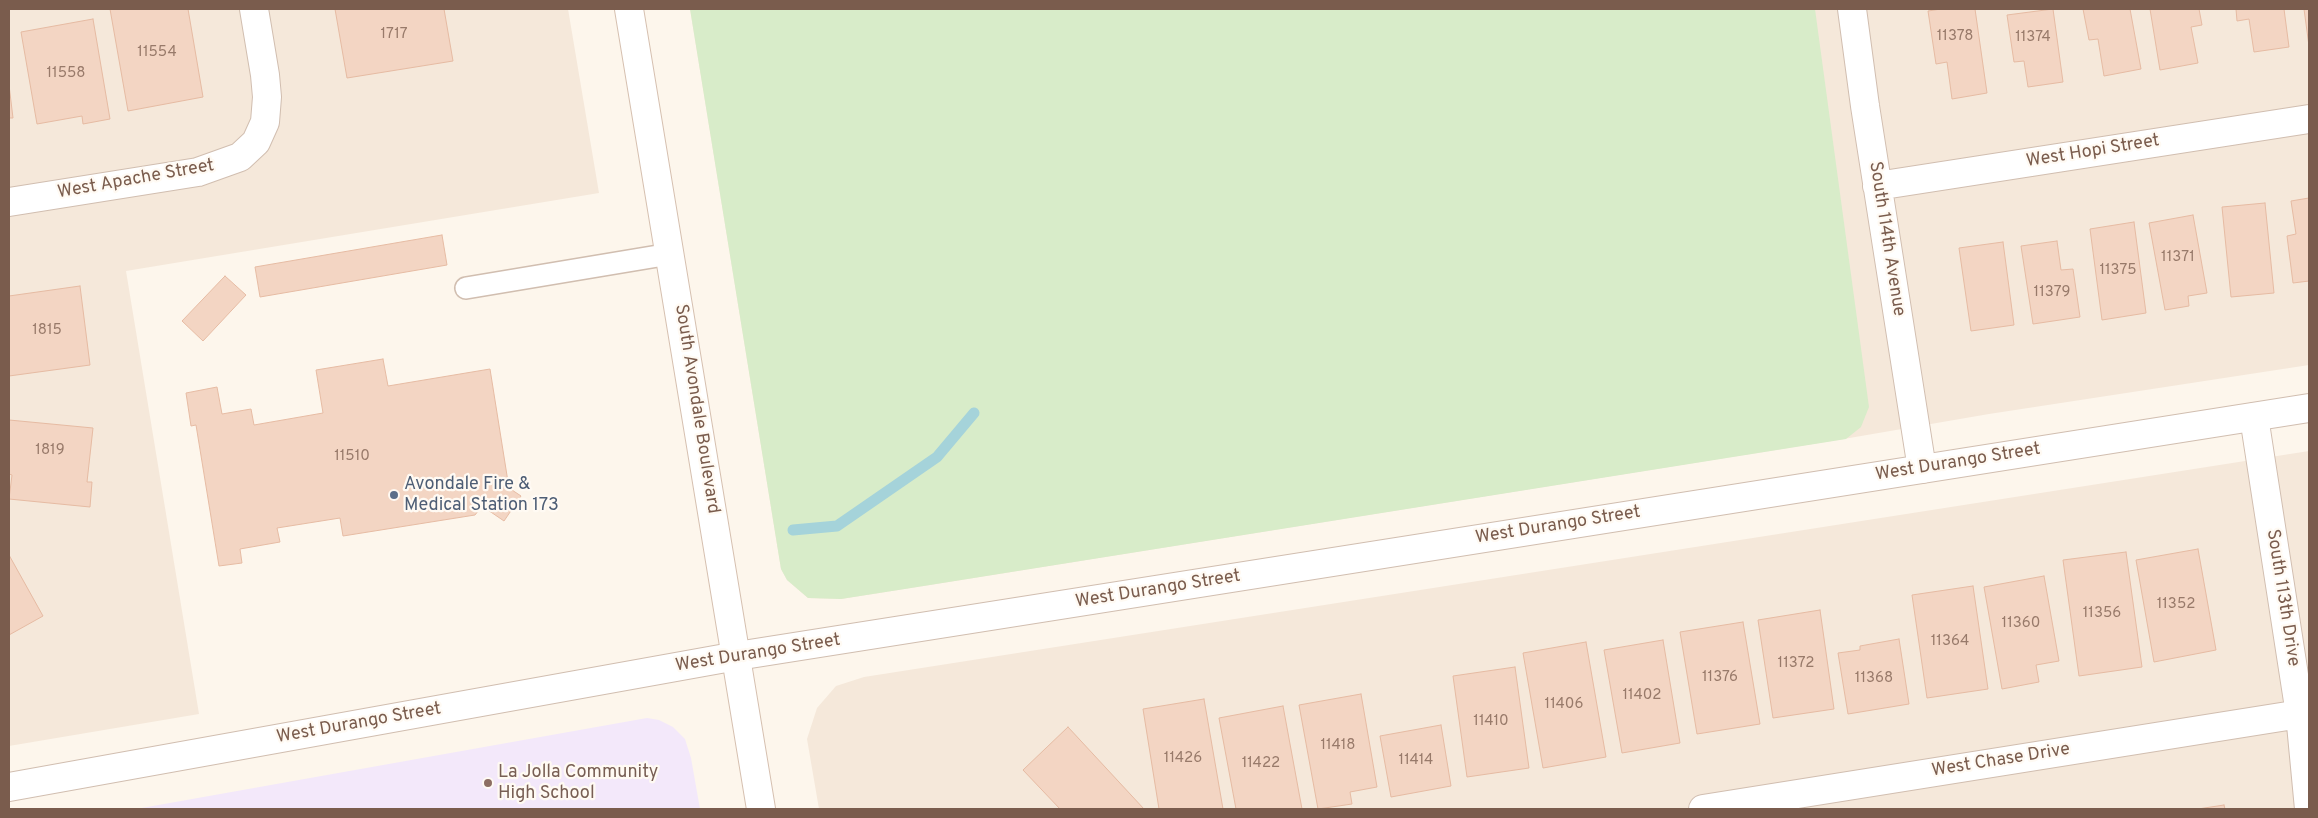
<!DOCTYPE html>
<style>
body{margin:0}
#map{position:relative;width:2318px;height:818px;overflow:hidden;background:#fdf6ec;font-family:Overpass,sans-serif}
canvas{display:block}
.frame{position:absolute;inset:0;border:10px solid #7a5c4d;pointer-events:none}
</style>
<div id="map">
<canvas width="2318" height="818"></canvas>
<div class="frame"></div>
</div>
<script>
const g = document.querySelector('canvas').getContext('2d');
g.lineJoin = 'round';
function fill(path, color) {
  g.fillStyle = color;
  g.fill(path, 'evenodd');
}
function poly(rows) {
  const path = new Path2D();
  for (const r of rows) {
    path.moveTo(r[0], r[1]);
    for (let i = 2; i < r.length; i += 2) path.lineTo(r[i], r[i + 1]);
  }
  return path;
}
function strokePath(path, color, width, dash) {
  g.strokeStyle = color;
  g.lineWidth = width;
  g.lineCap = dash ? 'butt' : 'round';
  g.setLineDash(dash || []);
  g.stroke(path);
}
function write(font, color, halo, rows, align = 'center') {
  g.font = font + ' Overpass,sans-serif';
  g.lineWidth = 4.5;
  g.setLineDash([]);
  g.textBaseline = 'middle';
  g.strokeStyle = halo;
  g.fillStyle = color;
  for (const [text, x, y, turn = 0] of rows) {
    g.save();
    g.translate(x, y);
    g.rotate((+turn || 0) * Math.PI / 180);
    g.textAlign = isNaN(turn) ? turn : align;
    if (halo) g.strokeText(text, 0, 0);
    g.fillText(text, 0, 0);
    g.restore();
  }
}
const residential = poly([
 [9,9,568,9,599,193,126,271,199,714,9,746],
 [690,9,2309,9,2309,365,1989,414,1832,441,911,588,841,599,808,598,787,580,781,569],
 [2309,451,2309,809,819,809,807,739,817,708,836,686,864,677]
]);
const education = poly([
 [647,718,659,720,673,727,685,739,691,758,700,809,136,809]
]);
const green = poly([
 [690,9,1815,9,1869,407,1861,427,1846,439,911,588,841,599,808,598,787,580,781,569]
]);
const stream = poly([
 [793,530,837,526,937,457,974,413]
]);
const building = poly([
 [110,9,188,9,203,97,128,111,110,9],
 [335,9,444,9,453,61,347,78,335,9],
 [1941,9,1975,9,1987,93,1952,99,1947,62,1936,64,1928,11,1941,9],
 [2053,9,2063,82,2028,87,2024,61,2014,62,2007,15,2053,9],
 [2083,9,2130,9,2141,69,2104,76,2098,39,2089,40,2083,9],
 [2150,9,2199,9,2202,25,2191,27,2198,63,2160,70,2150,9],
 [2236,9,2284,9,2289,47,2254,52,2249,19,2237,21,2236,9],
 [2304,9,2309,9,2309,46,2304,9],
 [93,19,110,119,83,124,82,116,37,124,21,32,93,19],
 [9,85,13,118,9,118,9,85],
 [2309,198,2309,281,2293,283,2287,236,2296,234,2291,201,2309,198],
 [2265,203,2274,293,2231,297,2222,207,2265,203],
 [2193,215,2207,293,2188,296,2189,306,2165,310,2149,223,2193,215],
 [2134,222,2146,313,2102,320,2090,229,2134,222],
 [442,235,447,265,260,297,255,267,442,235],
 [2057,241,2061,270,2073,269,2080,317,2033,324,2021,246,2057,241],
 [2003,242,2014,325,1971,331,1959,248,2003,242],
 [225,276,246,295,203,341,182,321,225,276],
 [80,286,90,365,9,376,9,296,80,286],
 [383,359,388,386,490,369,509,488,521,496,504,521,482,506,475,515,343,536,340,518,277,528,280,542,240,549,242,563,219,566,196,425,191,426,186,393,217,387,222,414,251,409,254,425,323,413,316,370,383,359],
 [9,420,93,428,87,482,92,482,90,507,9,499,12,475,9,474,9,420],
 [2198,549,2216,650,2154,662,2136,560,2198,549],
 [2126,552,2142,667,2079,676,2063,560,2126,552],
 [9,555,43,616,9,635,9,555],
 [2044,576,2059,661,2036,665,2039,682,2002,689,1984,587,2044,576],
 [1973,586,1988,689,1927,698,1912,595,1973,586],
 [1820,610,1834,709,1773,718,1758,620,1820,610],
 [1743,622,1760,724,1697,734,1680,632,1743,622],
 [1899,639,1909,704,1848,714,1838,653,1860,650,1860,646,1899,639],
 [1663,640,1680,743,1622,753,1604,650,1663,640],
 [1586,642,1606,757,1543,768,1523,653,1586,642],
 [1515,667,1529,768,1467,777,1453,676,1515,667],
 [1361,694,1377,787,1350,792,1352,804,1318,809,1299,705,1361,694],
 [1204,699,1223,809,1159,809,1143,709,1204,699],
 [1283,706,1302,809,1236,809,1219,718,1283,706],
 [1441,725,1451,786,1391,797,1380,736,1441,725],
 [1068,727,1144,809,1060,809,1023,770,1068,727],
 [2224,805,2225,809,2198,809,2224,805]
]);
const service = poly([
 [466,288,670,254]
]);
const minor = poly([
 [1852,9,1865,106,1922,469],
 [1877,186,2309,119],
 [9,202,198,172,240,157,256,142,265,122,267,97,265,75,254,9],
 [2254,417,2300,714,2309,809],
 [1703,809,2300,714]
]);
const tertiary = poly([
 [9,787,737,656,2309,408]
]);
const secondary = poly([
 [629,9,761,809]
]);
const markers = [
 [394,495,5,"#5c6f8a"],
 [488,783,5,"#8d6e63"]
];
const numberNames = [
 ["1717",394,35],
 ["11378",1955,37],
 ["11374",2033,38],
 ["11554",157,53],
 ["11558",66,74],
 ["11371",2178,258],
 ["11375",2118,271],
 ["11379",2052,293],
 ["1815",47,331],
 ["1819",50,451],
 ["11510",352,457],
 ["11352",2176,605],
 ["11356",2102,614],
 ["11360",2021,624],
 ["11364",1950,642],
 ["11372",1796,664],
 ["11376",1720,678],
 ["11368",1874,679],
 ["11402",1642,696],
 ["11406",1564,705],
 ["11410",1491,722],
 ["11418",1338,746],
 ["11426",1183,759],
 ["11414",1416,761],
 ["11422",1261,764]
];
const streetNames = [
 ["West Hopi Street",2093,152,-9],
 ["West Apache Street",136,180,-10],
 ["South 114th Avenue",1886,239,81],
 ["South Avondale Boulevard",696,409,81],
 ["West Durango Street",1958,463,-9],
 ["West Durango Street",1558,526,-9],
 ["West Durango Street",1158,590,-9],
 ["South 113th Drive",2282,598,81],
 ["West Durango Street",758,654,-9],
 ["West Durango Street",359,724,-10],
 ["West Chase Drive",2001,761,-9]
];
const serviceNames = [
 ["Avondale Fire &",404,485],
 ["Medical Station 173",404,506]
];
const educationNames = [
 ["La Jolla Community",498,773],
 ["High School",498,794]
];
fill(residential, '#f5e8da');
fill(education, '#f3e8fa');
fill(green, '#d8ecc9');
strokePath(stream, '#a5d3da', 11);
fill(building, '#f3d5c3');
strokePath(building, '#e6bba3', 1);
strokePath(service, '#d1beb0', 24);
strokePath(minor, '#d1beb0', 30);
strokePath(tertiary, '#d1beb0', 30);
strokePath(secondary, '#d6c0b0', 30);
strokePath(service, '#fff', 21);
strokePath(minor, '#fff', 28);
strokePath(tertiary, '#fff', 28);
strokePath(secondary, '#fff', 28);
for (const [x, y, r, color] of markers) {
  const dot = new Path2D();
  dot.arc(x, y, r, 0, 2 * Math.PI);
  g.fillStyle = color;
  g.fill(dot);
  strokePath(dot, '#fffaf3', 2);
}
write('15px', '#987a6a', null, numberNames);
write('18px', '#7a5c4d', '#fffaf3', streetNames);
write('18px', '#4e5e75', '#fffaf3', serviceNames, 'left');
write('18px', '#785e54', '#fffaf3', educationNames, 'left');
</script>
